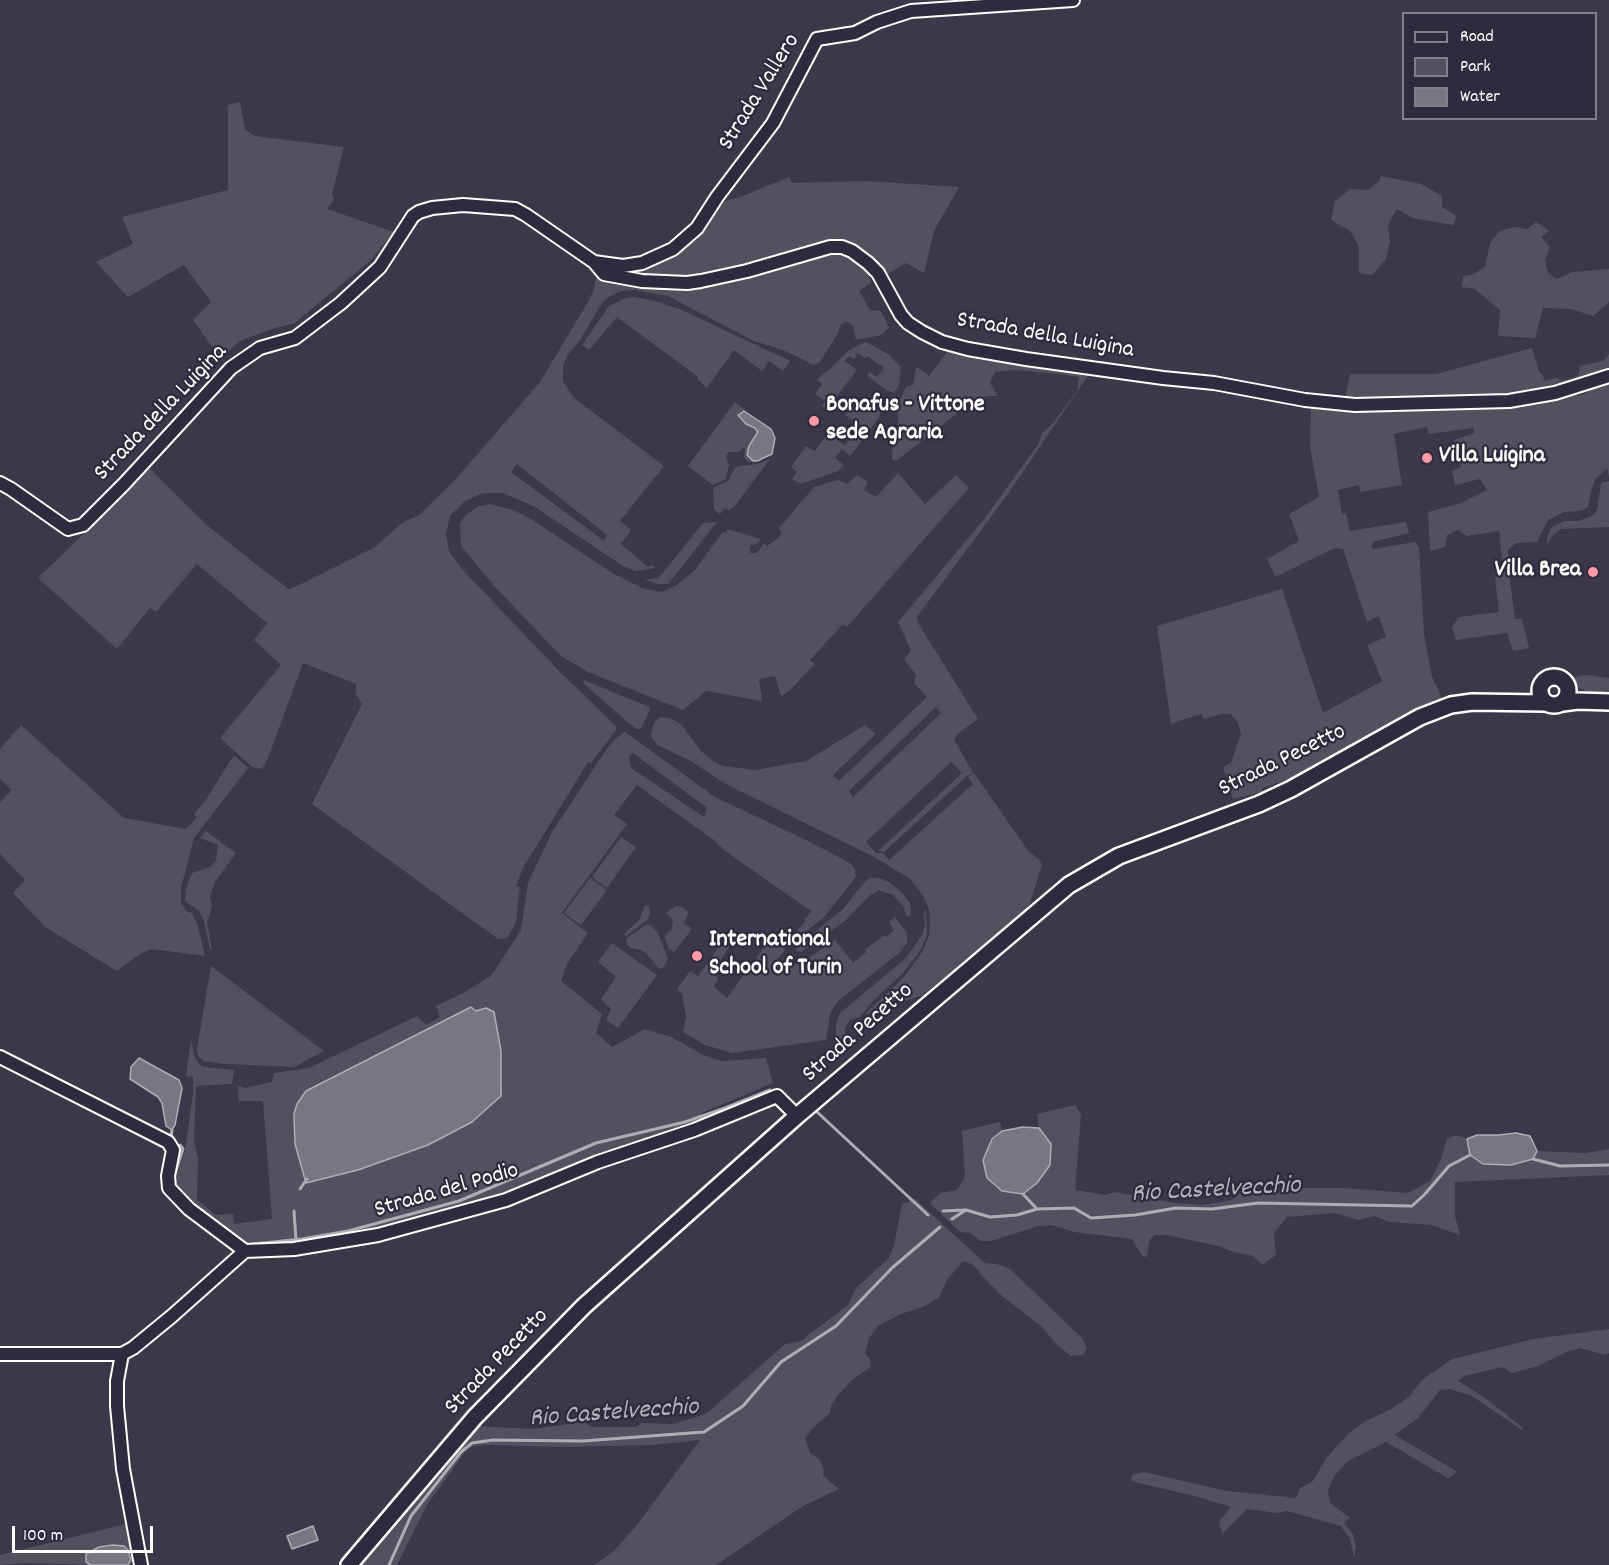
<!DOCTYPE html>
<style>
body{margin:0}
#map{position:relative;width:1609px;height:1565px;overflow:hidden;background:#3c3749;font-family:Dekko,sans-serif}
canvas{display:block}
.legend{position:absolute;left:1402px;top:12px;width:195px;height:108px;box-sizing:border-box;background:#2f2a3d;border:2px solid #827f8b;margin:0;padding:8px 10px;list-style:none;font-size:18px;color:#fff}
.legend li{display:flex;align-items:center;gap:12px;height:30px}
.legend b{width:30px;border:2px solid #827f8b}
.scale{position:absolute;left:12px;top:1526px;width:141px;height:27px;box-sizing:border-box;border:3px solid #fff;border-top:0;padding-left:8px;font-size:18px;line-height:21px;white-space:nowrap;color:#fff;-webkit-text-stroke:4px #2f2a3d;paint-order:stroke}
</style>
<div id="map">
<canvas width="1609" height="1565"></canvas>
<ul class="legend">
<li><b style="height:8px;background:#2f2a3d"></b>Road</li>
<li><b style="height:16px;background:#555060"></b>Park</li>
<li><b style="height:16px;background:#797682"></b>Water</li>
</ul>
<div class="scale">100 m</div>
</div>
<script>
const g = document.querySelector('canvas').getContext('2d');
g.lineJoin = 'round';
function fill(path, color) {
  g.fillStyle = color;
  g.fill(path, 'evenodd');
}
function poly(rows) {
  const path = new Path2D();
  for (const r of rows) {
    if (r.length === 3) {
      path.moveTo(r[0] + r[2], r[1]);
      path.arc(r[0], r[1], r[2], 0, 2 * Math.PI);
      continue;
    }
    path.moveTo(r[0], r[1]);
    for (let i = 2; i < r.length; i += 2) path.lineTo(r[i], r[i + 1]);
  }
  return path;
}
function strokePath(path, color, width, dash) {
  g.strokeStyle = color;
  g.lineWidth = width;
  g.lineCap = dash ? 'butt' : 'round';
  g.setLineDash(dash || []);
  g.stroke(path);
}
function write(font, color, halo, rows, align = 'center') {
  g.font = font + ' Dekko,sans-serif';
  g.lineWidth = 4.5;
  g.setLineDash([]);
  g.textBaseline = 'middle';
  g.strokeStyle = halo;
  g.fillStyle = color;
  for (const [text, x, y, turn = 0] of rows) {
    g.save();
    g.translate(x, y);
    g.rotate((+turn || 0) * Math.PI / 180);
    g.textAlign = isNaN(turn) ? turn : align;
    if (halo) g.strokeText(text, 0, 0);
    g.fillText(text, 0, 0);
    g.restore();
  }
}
const green = poly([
 [240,102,245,130,255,136,344,147,332,194,334,200,327,209,394,232,371,260,295,323,272,329,240,341,220,358,193,320,211,302,184,265,128,297,96,262,133,244,122,217,228,190,228,105],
 [1381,176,1421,184,1442,196,1442,207,1457,216,1453,225,1413,218,1397,209,1388,225,1390,241,1386,259,1372,275,1359,273,1359,246,1350,231,1331,220,1335,201,1350,189,1368,190,1379,181],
 [789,177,792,183,866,181,959,187,934,231,924,273,906,263,884,276,855,249,814,245,732,268,691,276,630,276,627,268,673,252,713,211,725,201,740,197],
 [1536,222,1549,231,1541,237,1550,247,1545,260,1548,273,1557,279,1572,272,1609,269,1609,302,1593,316,1571,309,1543,308,1535,338,1498,336,1500,310,1475,289,1462,287,1463,276,1474,274,1485,267,1490,243,1499,231,1515,227,1527,229],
 [835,251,849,256,864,266,871,283,859,291,870,310,881,311,889,327,882,335,856,340,853,326,847,322,841,324,838,333,820,362,814,365,783,350,754,341,668,296,634,290,621,291,610,296,602,303,580,340,569,353,563,365,563,381,574,398,664,466,620,521,631,530,621,544,648,567,653,565,655,568,635,571,623,566,535,507,503,493,483,493,465,501,450,516,446,534,449,551,461,568,562,674,616,726,616,730,591,763,588,762,523,868,516,886,520,887,516,923,507,938,498,939,312,804,362,704,356,694,356,684,303,663,268,758,262,769,252,767,220,738,281,665,254,640,267,623,197,564,156,612,150,608,117,649,38,578,104,514,148,467,208,526,262,569,289,589,299,585,375,547,402,523,419,515,455,480,540,382,589,300,594,289,596,278,611,282,653,287],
 [517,464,607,535,607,536,603,540,511,472],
 [634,297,655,301,680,309,790,361,783,371,769,361,762,371,734,350,707,388,697,379,698,377,617,317,589,350,582,345,609,306,625,298],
 [866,342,888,354,901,367,899,386,894,393,886,390,867,376,870,372,877,377,884,368,867,356,865,358,858,353,854,359,849,356,845,361,857,370,834,400,840,405,835,412,829,407,827,410,822,406,825,401,815,394,822,384,817,379,832,367,849,350],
 [1532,348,1539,372,1542,374,1545,381,1556,378,1562,381,1578,376,1580,366,1603,361,1609,354,1609,372,1579,382,1515,396,1345,399,1350,374,1436,374],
 [947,352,1004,363,1045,366,1089,374,1010,491,917,617,918,623,978,719,960,732,954,739,973,773,967,776,884,852,878,851,962,773,951,762,866,842,876,853,883,853,889,860,973,784,968,777,974,773,1029,852,1039,859,1042,865,1029,906,1018,916,923,995,864,1015,904,977,922,952,929,935,930,922,929,909,922,894,909,878,874,857,752,797,724,783,691,761,657,745,651,736,652,729,655,721,661,717,672,719,681,724,701,751,713,761,723,766,755,770,806,761,865,725,876,734,833,775,839,781,927,697,914,683,916,675,904,659,911,650,898,622,985,518,1039,443,1042,432,1044,432,1054,422,1077,391,1079,377,1060,374,1015,370,995,372,990,383,998,396,987,396,973,401,896,461,892,459,892,452,898,423,898,404,906,387,913,385,916,369,917,367,929,376],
 [936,707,941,713,853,797,849,791],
 [1609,379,1609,477,1607,468,1595,480,1591,491,1588,507,1581,511,1564,512,1548,520,1537,542,1516,543,1508,550,1509,574,1515,619,1522,619,1529,648,1513,651,1507,633,1456,640,1452,627,1459,617,1499,612,1495,578,1503,568,1499,531,1467,536,1458,530,1447,535,1445,547,1430,551,1428,512,1461,503,1487,490,1480,479,1455,485,1452,471,1461,467,1454,440,1474,433,1474,428,1428,434,1427,427,1394,434,1402,485,1360,492,1359,485,1338,490,1342,514,1346,513,1350,531,1406,522,1409,533,1373,542,1372,549,1415,542,1419,547,1424,634,1432,677,1440,693,1441,702,1306,774,1262,788,1262,792,1233,799,1223,767,1231,763,1241,734,1238,723,1231,714,1221,714,1204,719,1201,714,1171,724,1157,626,1282,589,1323,713,1382,681,1367,645,1386,637,1379,616,1367,622,1343,549,1335,548,1275,577,1267,559,1299,541,1289,514,1319,497,1310,446,1311,404,1351,409,1571,391,1578,396,1587,393,1592,385],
 [857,398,872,409,877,402,880,407,880,416,869,431,845,415],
 [735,402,745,410,738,414,746,424,755,428,759,432,749,446,757,461,761,459,756,462,748,462,744,457,745,449,743,447,739,452,729,452,726,456,729,464,726,479,713,485,688,466],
 [854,433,863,439,850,456,842,449,835,458,844,465,838,471,801,484,792,479,797,472,791,467,806,446,815,451,827,434,845,445],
 [770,459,734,507,728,510,725,508,720,514,714,510,713,488,728,481,735,468,739,466,758,464],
 [898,473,925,504,956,475,969,488,847,627,843,624,810,660,815,664,789,691,781,696,775,676,759,679,762,701,706,691,683,710,588,672,561,656,496,588,461,546,460,523,466,515,477,507,489,504,513,510,531,519,614,574,644,589,662,592,677,585,694,571,722,533,727,532,727,529,761,539,757,544,750,545,750,553,757,553,764,543,767,546,777,539,782,533,779,528,814,487,838,480,847,484,857,475,868,482,864,490,876,497],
 [1609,481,1609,527,1561,529,1552,536,1547,545,1547,537,1552,527,1564,521,1578,521,1592,516,1597,510,1601,483],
 [717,522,668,584,657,584,645,580,658,578,662,574,703,523],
 [1586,675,1609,678,1609,698,1590,693,1575,685,1573,681,1576,677],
 [584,680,649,707,650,710,641,729,637,729,630,724,585,685,583,682],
 [21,725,124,818,186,829,197,817,194,814,205,801,234,755,248,768,194,838,181,888,181,903,186,911,192,913,198,926,205,956,151,949,140,954,117,971,45,927,13,893,25,880,0,854,0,802,12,790,0,779,0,749],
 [625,732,715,797,808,841,850,863,855,869,856,877,823,918,802,935,795,938,792,937,805,922,805,920,811,911,725,851,714,840,637,785,614,815,627,824,562,913,588,933,567,964,561,981,602,1014,596,1033,612,1047,645,1029,671,1037,705,1056,721,1061,766,1058,773,1083,699,1114,723,1113,500,1196,415,1222,293,1247,249,1248,179,1192,175,1180,185,1151,193,1093,193,1077,186,1076,191,1040,195,1058,199,1064,204,1067,234,1070,232,1084,196,1086,194,1140,198,1159,197,1200,216,1215,233,1214,234,1224,272,1219,263,1101,239,1101,238,1086,245,1088,272,1082,274,1073,309,1068,417,1016,426,1025,440,1017,436,1006,463,993,491,976,521,930,528,883,552,832,606,750,615,739],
 [633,753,707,808,704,817,631,768,629,757],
 [471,1007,476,1011,472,1122,428,1145,358,1170,306,1183,295,1144,294,1114,297,1104,306,1091],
 [206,831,236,853,215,882,210,896,212,907,207,923,212,950,210,949,204,921,199,911,185,901,186,888,192,873,210,867,216,861,218,845,200,838],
 [621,837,636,847,607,888,592,877],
 [590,878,607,890,581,925,564,913],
 [869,878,879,878,889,882,901,892,910,903,911,915,907,917,903,906,893,895,879,890,870,895,846,920,807,948,800,952,796,951,797,947,843,909,862,885],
 [645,905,649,907,650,914,647,920,626,936,624,934,639,920],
 [676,906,682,907,689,912,684,923,692,929,674,952,669,949,664,936,671,930,673,923,672,919,666,913],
 [926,910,927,935,920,951,902,974,873,1001,860,1017,850,1020,845,1028,845,1037,841,1041,836,1037,836,1024,840,1013,906,958,922,935,925,925,924,912],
 [895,917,907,933,907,943,899,953,837,1002,830,1014,826,1040,732,1053,705,1045,683,1032,686,1017,682,994,677,989,690,971,698,976,731,930,737,935,714,970,718,979,714,987,727,998,771,938,781,943,785,950,775,962,783,970,810,957,835,940,853,963,866,952,865,950,884,935,886,937,894,930,889,922],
 [646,925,650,925,658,933,668,959,663,968,659,969,646,953,641,950,631,948,626,943,627,938],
 [612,943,657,975,618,1028,606,1020,611,1009,601,999,616,977,598,962],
 [211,966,324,1051,294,1067,226,1064,203,1061,198,1056,197,1049],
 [1075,1105,1081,1115,1075,1190,1105,1195,1115,1192,1175,1203,1202,1205,1232,1200,1241,1192,1271,1194,1301,1188,1344,1188,1408,1193,1430,1181,1441,1159,1447,1139,1456,1135,1467,1139,1470,1155,1533,1159,1537,1151,1586,1153,1609,1149,1609,1175,1455,1182,1455,1216,1460,1235,1431,1225,1390,1222,1374,1216,1359,1220,1334,1213,1287,1217,1274,1233,1276,1255,1262,1265,1253,1256,1237,1253,1218,1246,1167,1235,1154,1235,1149,1241,1147,1257,1142,1256,1132,1239,1074,1232,1052,1225,1039,1226,991,1241,981,1241,970,1233,960,1232,930,1203,940,1193,957,1190,965,1177,962,1131,1000,1122,1002,1131,992,1139,1002,1191,1023,1194,1037,1183,1051,1144,1039,1128,1037,1114],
 [915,1199,985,1263,997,1264,1010,1269,1083,1339,1087,1349,1083,1355,1071,1356,1057,1345,1041,1326,1003,1297,982,1276,974,1265,963,1261,947,1280,939,1297,925,1306,901,1314,878,1326,869,1338,865,1354,870,1359,871,1367,853,1379,837,1396,831,1406,830,1413,813,1428,805,1438,810,1453,820,1460,824,1471,823,1476,839,1489,803,1506,716,1565,594,1565,613,1552,636,1526,700,1440,653,1445,561,1447,485,1445,473,1446,465,1452,427,1505,397,1565,355,1565,474,1426,533,1429,584,1422,592,1427,636,1427,642,1423,673,1424,706,1414,785,1344,799,1342,847,1306,857,1287,889,1258,894,1245,902,1204],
 [1609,1329,1609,1353,1605,1355,1580,1348,1564,1353,1538,1366,1512,1373,1502,1367,1464,1376,1458,1381,1484,1397,1523,1428,1522,1430,1472,1396,1450,1389,1440,1390,1418,1418,1395,1435,1458,1472,1448,1478,1386,1442,1348,1461,1335,1475,1328,1490,1330,1503,1350,1518,1344,1523,1353,1534,1356,1548,1354,1557,1350,1539,1341,1526,1287,1511,1277,1513,1247,1509,1222,1534,1219,1522,1231,1507,1194,1496,1131,1481,1132,1475,1144,1472,1227,1491,1296,1498,1300,1488,1312,1482,1327,1457,1348,1434,1364,1422,1391,1409,1409,1397,1422,1380,1452,1359,1533,1339],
 [130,1523,134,1549,128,1550,124,1546,86,1562,91,1565,29,1563,0,1565,0,1555]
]);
const water = poly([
 [744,411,771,429,775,438,772,454,757,461,753,461,747,455,749,446,758,432,755,428,746,424,738,415,744,411],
 [471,1007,476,1011,486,1008,494,1012,501,1051,501,1096,472,1122,428,1145,358,1170,306,1183,295,1144,294,1114,297,1104,306,1091,471,1007],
 [139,1058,179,1080,182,1088,175,1125,172,1130,166,1126,162,1103,158,1097,130,1079,131,1067,139,1058],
 [1023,1127,1039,1128,1051,1144,1050,1165,1037,1183,1023,1194,1002,1191,987,1178,983,1160,992,1139,1002,1131,1023,1127],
 [1516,1133,1530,1136,1537,1151,1533,1159,1511,1165,1483,1164,1470,1155,1467,1139,1477,1135,1498,1135,1516,1133],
 [313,1526,318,1540,292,1549,287,1536,313,1526],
 [113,1545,124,1546,128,1550,131,1560,128,1565,91,1565,86,1562,86,1554,99,1547,113,1545]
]);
const stream = poly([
 [816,1111,928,1215],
 [171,1138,172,1130],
 [1533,1159,1560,1166,1609,1165],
 [174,1177,183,1149,180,1145],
 [300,1189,307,1179],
 [1023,1194,1037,1209],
 [294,1211,296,1240],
 [943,1211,965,1210],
 [952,1219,966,1210,990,1217,1017,1215,1037,1209,1074,1208,1091,1218,1135,1215,1176,1208,1212,1209,1258,1203,1412,1206,1425,1194,1449,1166,1470,1155],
 [244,1245,302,1239,348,1231,459,1201,596,1143,685,1122,725,1108,770,1090],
 [389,1565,411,1516,461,1452,472,1443,493,1440,583,1441,704,1432,743,1406,781,1362,836,1326,892,1268,940,1227]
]);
const minor = poly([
 [594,262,623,266,642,263,673,249,697,228,717,197,773,123,817,39,855,33,877,22,911,11,1073,0],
 [0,483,11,489,68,529,83,525,124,484,231,368,260,348,295,338,341,303,380,267,413,216,419,212,432,208,463,205,515,209,526,215,594,262,604,274,642,281,687,283,701,281,747,271,830,247,842,247,852,251,868,263,878,273,901,315,908,323,922,332,942,342,968,349,1026,359,1163,378,1214,383,1305,400,1355,405,1509,401,1555,393,1609,376],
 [0,1057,168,1142,173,1150,168,1176,169,1188,189,1209,245,1251],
 [0,1354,122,1354,133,1348,172,1316,245,1251,294,1249,378,1235,506,1200,598,1162,694,1130,777,1096,797,1116],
 [122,1354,117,1381,117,1406,123,1469,141,1565]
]);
const major = poly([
 [1554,691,14],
 [1563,703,1577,701,1609,702],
 [349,1565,475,1417,584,1306,797,1116,1069,885,1119,856,1259,804,1291,789,1420,717,1451,705,1472,702,1545,703]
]);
const markers = [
 [814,421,6,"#ff9aa2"],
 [1427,458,6,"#ff9aa2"],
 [1593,572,6,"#ff9aa2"],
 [697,956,6,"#ff9aa2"]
];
const streetNames = [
 ["Strada Vallero",761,93,-58],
 ["Strada della Luigina",1045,337,10],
 ["Strada della Luigina",162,414,-46],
 ["Strada Pecetto",1283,762,-26],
 ["Strada Pecetto",859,1034,-41],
 ["Strada del Podio",447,1192,-16],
 ["Strada Pecetto",498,1363,-46]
];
const poiNames = [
 ["Bonafus - Vittone",826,407],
 ["sede Agraria",826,435],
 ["Villa Luigina",1439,458],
 ["Villa Brea",1581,572,"right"],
 ["International",709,942],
 ["School of Turin",709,970]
];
const waterNames = [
 ["Rio Castelvecchio",1216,1192,-3],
 ["Rio Castelvecchio",614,1415,-4]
];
fill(green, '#555060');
fill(water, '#797682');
strokePath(water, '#afadb4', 1.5);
strokePath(stream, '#afadb4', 3);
strokePath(minor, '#fff', 16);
strokePath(major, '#fff', 20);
strokePath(minor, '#2f2a3d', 12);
strokePath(major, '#2f2a3d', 15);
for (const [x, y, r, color] of markers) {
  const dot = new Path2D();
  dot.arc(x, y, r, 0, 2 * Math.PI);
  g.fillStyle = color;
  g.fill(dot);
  strokePath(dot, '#2f2a3d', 2);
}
write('24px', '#fff', '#2f2a3d', streetNames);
write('bold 24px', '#fff', '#2f2a3d', poiNames, 'left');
write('italic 26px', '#b5b4ba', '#2f2a3d', waterNames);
</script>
